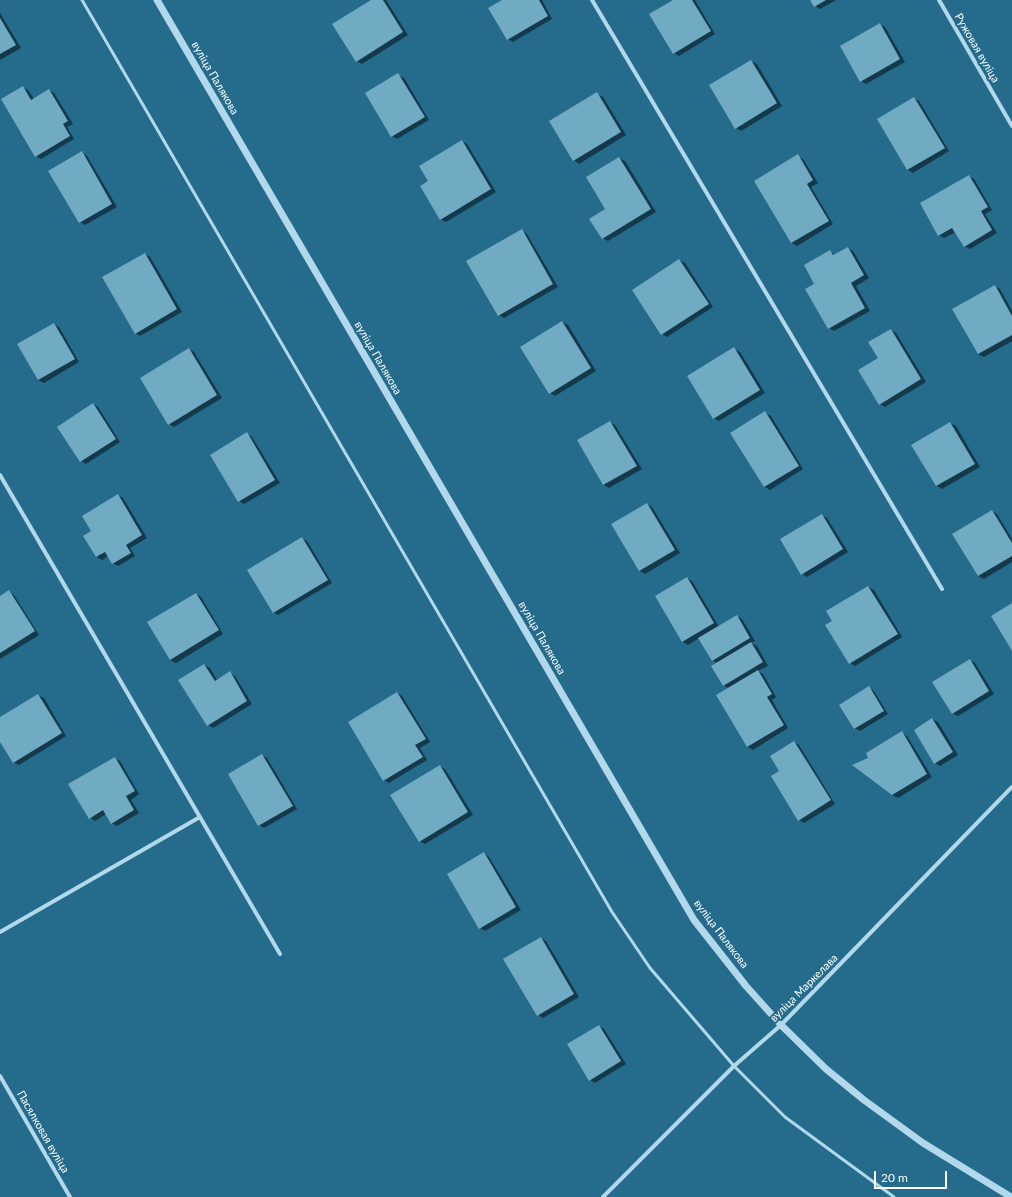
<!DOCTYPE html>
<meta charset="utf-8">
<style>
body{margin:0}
#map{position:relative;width:1012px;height:1197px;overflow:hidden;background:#246b8c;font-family:Lato,sans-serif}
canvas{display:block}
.scale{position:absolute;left:874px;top:1171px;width:73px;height:18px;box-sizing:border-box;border:2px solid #fff;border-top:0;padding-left:5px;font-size:12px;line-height:14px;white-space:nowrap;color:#fff;-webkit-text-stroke:3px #246b8c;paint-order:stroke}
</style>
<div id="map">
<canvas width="1012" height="1197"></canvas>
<div class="scale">20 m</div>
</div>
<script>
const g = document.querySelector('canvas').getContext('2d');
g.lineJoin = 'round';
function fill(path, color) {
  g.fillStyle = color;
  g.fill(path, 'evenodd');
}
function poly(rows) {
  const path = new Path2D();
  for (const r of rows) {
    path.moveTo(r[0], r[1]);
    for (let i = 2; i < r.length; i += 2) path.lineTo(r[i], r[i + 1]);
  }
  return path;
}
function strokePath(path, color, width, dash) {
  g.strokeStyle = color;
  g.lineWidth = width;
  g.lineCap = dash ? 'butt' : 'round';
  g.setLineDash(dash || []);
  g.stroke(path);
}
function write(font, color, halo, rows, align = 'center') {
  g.font = font + ' Lato,sans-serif';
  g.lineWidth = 4;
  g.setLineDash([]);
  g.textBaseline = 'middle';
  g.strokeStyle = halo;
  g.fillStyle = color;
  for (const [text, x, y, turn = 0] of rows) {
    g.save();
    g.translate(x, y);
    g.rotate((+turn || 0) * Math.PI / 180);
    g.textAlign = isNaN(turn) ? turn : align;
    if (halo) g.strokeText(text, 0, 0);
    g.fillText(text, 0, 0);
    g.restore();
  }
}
const shadow = poly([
 [373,0,386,0,408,35,362,64,356,61],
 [504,0,542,0,552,19,513,42,508,39],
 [675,0,695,0,715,34,679,56,674,53],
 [811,0,836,0,820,9,815,6],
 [0,13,21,48,0,60],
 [880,24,885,27,905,62,866,84,861,81],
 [751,61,757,64,782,106,741,131,736,128],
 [398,75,404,78,429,120,397,139,392,136],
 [23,87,28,90,34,99,49,90,54,93,73,124,67,127,74,139,41,159,36,156],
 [597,94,603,97,626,135,579,164,574,160],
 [914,98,919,101,949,151,913,173,908,170,878,119],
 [462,141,467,144,496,192,446,222,440,219,430,182],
 [82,152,87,156,117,207,85,225,80,222],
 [798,156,803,159,818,183,811,187,833,224,797,246,792,243],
 [619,158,625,161,656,212,608,241,602,238],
 [969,176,974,179,992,210,985,214,997,233,970,249,964,246,956,232,944,238,939,235],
 [522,231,527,234,558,287,504,318,499,315],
 [848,248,853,251,869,278,856,286,870,311,834,331,829,328,815,284,830,252,836,255],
 [145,254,150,257,182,312,140,336,135,333],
 [679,260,685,263,713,307,667,337,662,334,633,290],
 [995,286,1000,289,1012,311,1012,341,984,357,978,354],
 [562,322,568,325,596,371,555,396,550,393],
 [54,324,59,327,79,362,44,383,38,380],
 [891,330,896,333,926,382,885,407,880,404,879,359],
 [189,349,194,352,222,398,174,427,169,424],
 [734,349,740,352,765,393,719,421,714,418],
 [93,404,98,407,120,442,86,464,81,461],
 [765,413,771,416,803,469,770,490,765,487,732,433],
 [610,422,615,425,642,469,609,488,604,485,578,441],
 [950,423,956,426,980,467,942,489,937,486,913,445],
 [247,434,252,437,280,483,244,504,239,501],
 [118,495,123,498,147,538,130,548,135,556,118,566,113,563,108,556,102,560,97,557,85,536,93,531],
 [647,504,652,507,680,553,645,574,640,571,612,525],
 [992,511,997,514,1012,539,1012,562,984,579,978,576],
 [822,515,827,518,848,552,807,577,802,574],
 [302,538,307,541,332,583,278,615,273,612],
 [687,578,692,581,719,627,737,616,742,619,755,641,751,643,757,646,768,666,758,671,763,674,776,697,772,700,788,728,753,750,748,747,717,695,728,688,723,685,717,663,712,660,699,638,688,645,683,642,656,596],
 [868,587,874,590,902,637,855,666,850,663,834,621],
 [9,592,14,595,39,635,0,659,0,597],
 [196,594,201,597,223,634,176,663,170,660],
 [970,660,975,663,994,694,958,716,952,713],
 [204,665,210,668,217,680,230,673,235,676,252,704,213,728,208,725],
 [869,688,874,691,888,714,860,731,854,728],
 [397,693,402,696,430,742,420,748,427,760,389,783,384,780],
 [38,695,44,698,66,736,19,765,13,762,0,740,0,718],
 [932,719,938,722,958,755,940,766,935,763],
 [902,733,907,736,932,777,898,798,892,795,869,758],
 [794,742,799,745,835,804,804,823,799,820,780,772],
 [262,755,267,758,297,809,264,828,259,825],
 [115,758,120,761,139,794,131,800,139,813,117,826,111,823,106,814,95,821,90,818],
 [440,766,445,769,473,815,425,844,419,841],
 [484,853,489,857,521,910,485,931,480,928],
 [541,938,546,941,579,997,543,1018,538,1015,505,960],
 [599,1026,604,1029,626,1064,595,1083,590,1080]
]);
const building = poly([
 [371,0,383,0,403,32,356,62,332,24],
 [502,0,539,0,548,16,507,40,488,8],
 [673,0,692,0,711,31,673,54,649,14],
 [810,0,826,0,814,7],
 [0,18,16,45,0,54],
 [880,23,900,59,860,82,840,46],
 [751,60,777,103,735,129,709,85],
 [398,73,425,117,391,137,365,93],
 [23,86,31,100,49,89,68,121,63,124,70,136,35,157,1,99],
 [597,92,621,132,573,161,549,121],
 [914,97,945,148,907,170,877,119],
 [462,140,491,189,440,220,420,186,428,181,419,166],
 [82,151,112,204,79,223,48,171],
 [798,154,813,180,807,184,829,221,791,243,754,181],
 [619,157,651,209,602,239,589,219,605,209,586,177],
 [969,175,988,207,981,211,992,230,964,247,952,228,938,236,920,203],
 [522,229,553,284,498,316,466,261],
 [848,247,864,275,851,283,865,308,828,329,805,289,814,284,804,265,830,250,833,255],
 [145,253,177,309,135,334,102,277],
 [679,259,709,304,661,335,632,290],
 [995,285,1012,316,1012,335,978,354,952,309],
 [562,321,591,368,549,394,520,347],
 [54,323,75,359,38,380,17,344],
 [891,329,921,379,879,405,858,370,878,358,868,342],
 [734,347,760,390,713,419,687,376],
 [189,348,217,395,168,425,140,378],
 [93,403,116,439,80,462,57,427],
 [765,411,799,466,764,487,730,433],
 [610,421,637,466,603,485,577,440],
 [950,422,975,464,936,486,911,445],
 [247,432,275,480,238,502,210,455],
 [118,494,142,535,126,545,131,553,112,564,105,552,96,557,83,536,91,531,82,516],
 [647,503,675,550,639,571,611,524],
 [992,510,1012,543,1012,556,978,576,952,534],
 [822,514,843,549,801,575,780,539],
 [302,537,328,580,273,613,247,570],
 [687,577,714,623,682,642,655,596],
 [868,586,898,634,849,664,825,625,832,621,826,611],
 [9,590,35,631,0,653,0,596],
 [196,593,219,630,170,660,147,622],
 [1012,603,1012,651,991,616],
 [737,615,750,638,712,661,698,638],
 [751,642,763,662,723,686,711,666],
 [970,659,989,691,952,714,932,682],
 [204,664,215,681,230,671,247,701,207,726,178,680],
 [758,670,772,694,767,697,784,725,747,747,716,695],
 [869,686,884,711,854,729,839,705],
 [397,692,426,739,415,745,423,757,383,781,348,722],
 [38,694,62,733,13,763,0,742,0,717],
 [932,718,953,752,934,764,914,730],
 [902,731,927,774,892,795,852,765,868,758,866,753],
 [794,741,831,800,798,821,771,776,779,771,770,756],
 [262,754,293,806,258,826,228,774],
 [115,757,135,791,126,796,134,810,111,824,103,810,89,819,68,784],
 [440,765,468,812,419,842,390,795],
 [484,852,516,907,479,929,447,874],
 [541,937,574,994,537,1016,503,959],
 [599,1025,621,1061,589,1081,567,1044]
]);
const service = poly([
 [82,0,612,912,650,968,734,1066,785,1117,894,1197]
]);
const minor = poly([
 [592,0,942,589],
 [939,0,1012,126],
 [0,475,280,954],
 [0,932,200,817],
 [0,1076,70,1197],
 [603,1197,734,1066,781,1025,1012,787]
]);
const tertiary = poly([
 [157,0,694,920,746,986,781,1025,826,1069,864,1100,923,1143,1011,1197]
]);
const streetNames = [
 ["Ружовая вуліца",977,48,60],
 ["вуліца Палякова",215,78,60],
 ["вуліца Палякова",378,358,60],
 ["вуліца Палякова",542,638,60],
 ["вуліца Палякова",721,934,53],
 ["вуліца Маркелава",804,988,-45],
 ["Пасялковая вуліца",43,1132,60]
];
fill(shadow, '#0007');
fill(building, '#71aac3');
strokePath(service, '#b2d9eb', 3);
strokePath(minor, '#b2d9eb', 4);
strokePath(tertiary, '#b2d9eb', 7);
write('11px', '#fff', '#246b8c', streetNames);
</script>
